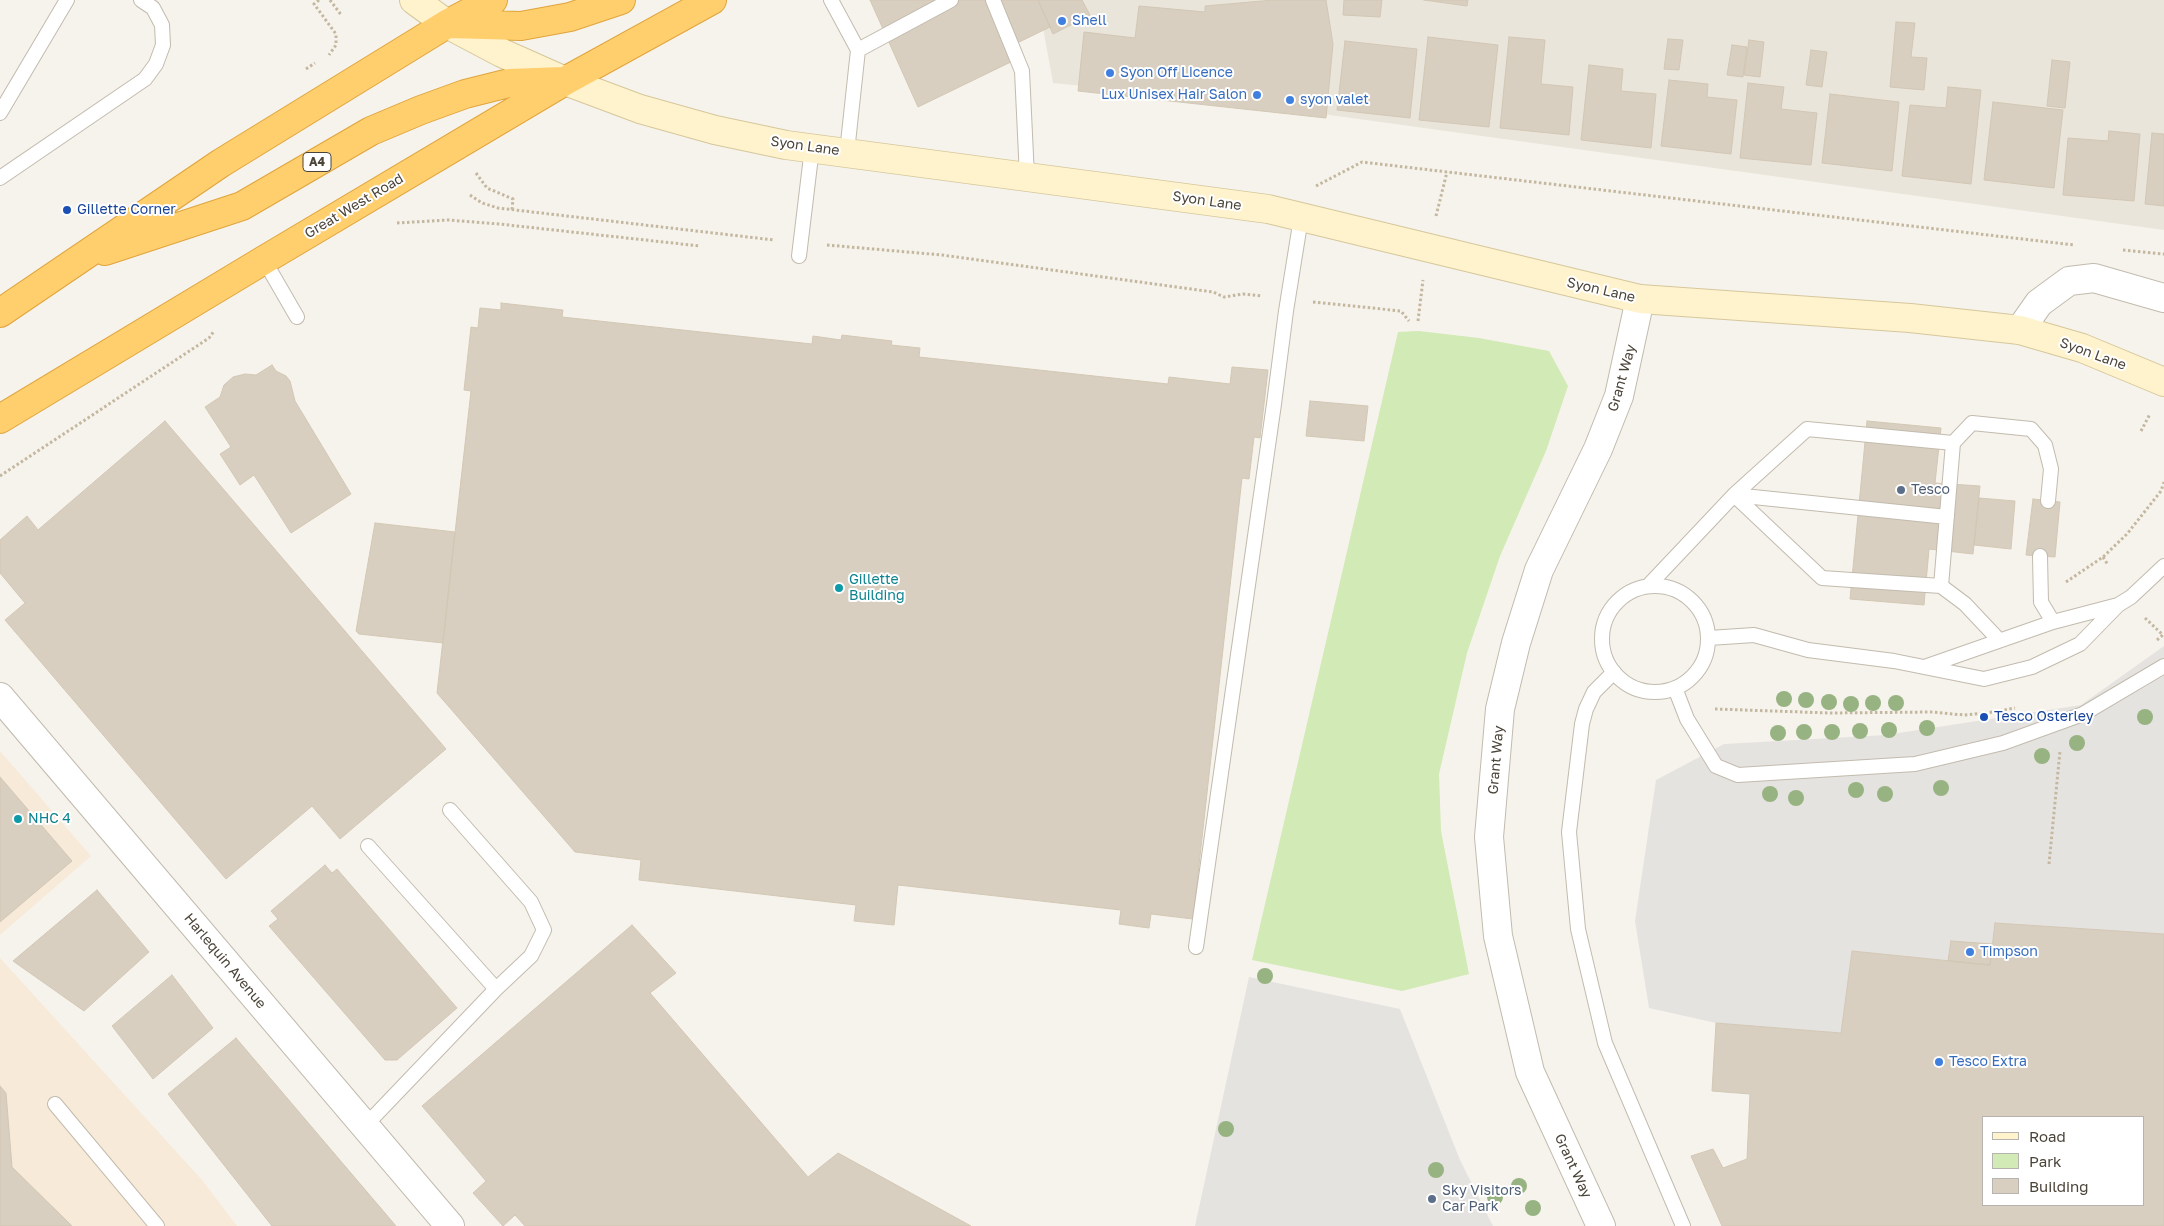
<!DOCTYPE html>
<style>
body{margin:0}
#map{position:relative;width:2164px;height:1226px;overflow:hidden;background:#f6f3ec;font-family:"Golos Text",sans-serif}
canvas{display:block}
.legend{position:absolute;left:1982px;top:1116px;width:162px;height:90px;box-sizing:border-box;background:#fff;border:1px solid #b7b4b0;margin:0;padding:6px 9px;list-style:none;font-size:15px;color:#4b4439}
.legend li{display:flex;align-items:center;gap:10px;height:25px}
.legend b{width:25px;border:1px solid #b7b4b0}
</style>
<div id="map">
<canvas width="2164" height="1226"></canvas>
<ul class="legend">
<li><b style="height:6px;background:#fff3cd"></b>Road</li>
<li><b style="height:14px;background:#d2eab5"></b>Park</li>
<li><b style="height:14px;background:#d8cfc1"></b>Building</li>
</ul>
</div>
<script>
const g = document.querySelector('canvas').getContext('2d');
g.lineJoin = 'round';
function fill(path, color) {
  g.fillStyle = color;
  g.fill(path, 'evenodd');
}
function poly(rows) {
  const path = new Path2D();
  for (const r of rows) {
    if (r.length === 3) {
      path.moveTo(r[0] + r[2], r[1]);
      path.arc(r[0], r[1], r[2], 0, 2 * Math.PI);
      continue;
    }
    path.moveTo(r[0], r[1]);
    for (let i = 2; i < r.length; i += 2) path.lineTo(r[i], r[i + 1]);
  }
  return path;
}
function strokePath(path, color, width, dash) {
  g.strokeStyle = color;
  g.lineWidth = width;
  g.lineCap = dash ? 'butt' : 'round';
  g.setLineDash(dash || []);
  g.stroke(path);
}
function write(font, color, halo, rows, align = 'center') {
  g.font = font + ' "Golos Text",sans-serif';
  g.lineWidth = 4;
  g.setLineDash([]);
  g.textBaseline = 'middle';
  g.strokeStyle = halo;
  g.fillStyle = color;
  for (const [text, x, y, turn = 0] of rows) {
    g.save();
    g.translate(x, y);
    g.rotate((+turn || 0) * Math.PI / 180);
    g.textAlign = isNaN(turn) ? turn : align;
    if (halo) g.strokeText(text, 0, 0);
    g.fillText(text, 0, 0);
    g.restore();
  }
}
const residential = poly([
 [1038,0,2164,0,2164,230,1221,100,1053,83]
]);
const commercial = poly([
 [0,751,91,856,0,935],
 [0,958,202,1180,237,1226,0,1226]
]);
const green = poly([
 [1419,331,1479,338,1549,351,1568,386,1546,451,1500,556,1467,653,1439,774,1441,831,1469,974,1402,991,1252,960,1398,332]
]);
const parking = poly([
 [2164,646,2164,934,1995,923,1990,965,1852,951,1841,1033,1716,1023,1649,1008,1635,921,1656,780,1724,744,1886,735,2081,705],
 [1249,977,1400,1009,1460,1160,1493,1226,1195,1226]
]);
const building = poly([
 [870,0,990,0,993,5,1003,0,1038,0,1050,27,1011,46,1017,59,918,107,870,0],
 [1038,0,1082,0,1090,15,1053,34,1038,0],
 [1273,0,1326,0,1333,44,1326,118,1078,91,1084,32,1135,38,1139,6,1205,12,1205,6,1273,0],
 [1344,0,1382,0,1380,17,1343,15,1344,0],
 [1424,0,1468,0,1467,6,1424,0],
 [1896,22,1915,23,1911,57,1927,58,1924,90,1890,87,1896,22],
 [1428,37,1498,45,1489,127,1419,120,1428,37],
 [1509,37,1545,40,1541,84,1573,87,1569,135,1500,128,1509,37],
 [1668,39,1683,40,1679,70,1664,69,1668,39],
 [1749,40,1764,42,1760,77,1744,75,1749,40],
 [1345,41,1417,49,1410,118,1337,110,1345,41],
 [1732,45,1747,47,1743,77,1727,75,1732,45],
 [1811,50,1827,52,1822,87,1806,85,1811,50],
 [2052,60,2070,62,2065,108,2047,106,2052,60],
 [1589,65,1623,69,1621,91,1656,94,1651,148,1581,140,1589,65],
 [1669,80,1708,84,1707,97,1737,100,1731,154,1661,146,1669,80],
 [1748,83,1784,87,1781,109,1817,113,1811,165,1740,158,1748,83],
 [1948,87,1981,90,1971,184,1902,176,1910,105,1946,108,1948,87],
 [1830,94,1899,102,1892,171,1822,163,1830,94],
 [1993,102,2063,110,2054,188,1984,180,1993,102],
 [2109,131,2140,134,2134,201,2063,195,2068,138,2108,141,2109,131],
 [2152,133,2164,134,2164,206,2145,204,2152,133],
 [501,303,563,310,562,317,812,344,813,336,841,340,842,335,892,341,891,345,920,348,919,357,1168,384,1169,377,1230,384,1232,367,1268,370,1260,438,1254,437,1249,479,1242,478,1193,919,1151,914,1149,928,1119,924,1121,910,898,885,894,925,854,921,856,905,639,880,641,860,575,852,437,693,471,391,464,390,471,327,478,328,480,308,501,310,501,303],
 [272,365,276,371,286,376,290,381,295,401,351,494,291,533,254,475,240,485,220,454,231,447,205,407,220,397,224,385,233,377,245,374,256,375,272,365],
 [1310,401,1368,406,1364,441,1306,436,1310,401],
 [165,421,446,749,340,839,312,806,226,879,5,620,25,603,0,573,0,540,27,516,38,530,165,421],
 [1867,421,1941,428,1935,483,1980,486,1973,554,1929,549,1924,605,1850,599,1867,421],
 [1979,498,2015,501,2011,549,1974,545,1979,498],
 [2033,499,2060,502,2055,557,2026,555,2033,499],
 [375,523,455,532,443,643,359,634,356,631,375,523],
 [0,777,72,861,0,922,0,777],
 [325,865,332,873,337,869,457,1008,397,1060,385,1060,269,926,278,919,271,911,325,865],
 [97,890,149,952,84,1011,13,961,97,890],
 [1995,923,2164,934,2164,1226,1722,1226,1691,1156,1713,1149,1723,1168,1747,1159,1750,1094,1712,1091,1716,1023,1841,1033,1852,951,1990,965,1995,923],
 [1983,1117,2143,1117,2143,1205,1983,1205,1983,1117],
 [632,925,676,973,650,993,808,1177,838,1153,971,1226,525,1226,515,1215,503,1226,473,1193,486,1181,422,1106,632,925],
 [1951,941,1992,944,1990,965,1948,961,1951,941],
 [172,975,213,1028,153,1079,112,1026,172,975],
 [236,1038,396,1226,272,1226,168,1094,236,1038],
 [0,1086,6,1093,12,1167,72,1226,0,1226,0,1086]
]);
const path = poly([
 [319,0,314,4,336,34,336,45,329,55],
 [330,0,342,16],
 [306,69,315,63],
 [476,173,487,188,513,199,512,210],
 [1316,186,1362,162,2074,245],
 [470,195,482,203,498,208,774,240],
 [1436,216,1447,172],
 [397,223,448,220,499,224,700,246],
 [827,245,942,255,1213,292,1224,297,1243,294,1262,296],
 [2123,250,2164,254],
 [1313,302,1401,311,1409,321],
 [1418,321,1423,280],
 [2141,431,2150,414],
 [0,476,209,338,214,331],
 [2103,557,2108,565],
 [2066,582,2103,557,2127,534,2161,491,2164,482],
 [2145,618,2163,635],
 [2157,640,2164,634],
 [1715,709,1830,713,1931,712,1964,715,1987,713,2015,708],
 [2049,864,2060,751]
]);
const lane = poly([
 [831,0,858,50,847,152],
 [993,0,1022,71,1027,177],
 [858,50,951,0],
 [0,113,67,0],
 [0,178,145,79,156,64,163,45,162,25,153,8,141,0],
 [799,256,812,148],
 [264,260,297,317],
 [1953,443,1807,429,1734,495,1822,578,1941,586,1965,604,1998,639],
 [2040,556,2041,602,2053,622],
 [1648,586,1734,495,1947,517],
 [1941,586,1953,443,1972,423,2031,429,2045,445,2051,469,2048,501],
 [1655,639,53],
 [1709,638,1754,635,1808,650,1894,661,1984,679,2032,667,2080,644,2118,605,2131,597,2164,566],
 [1927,666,2053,622,2118,605],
 [1614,672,1594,692,1586,709,1582,724,1569,832,1578,929,1605,1043,1683,1226],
 [1675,688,1687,719,1716,766,1738,775,1915,764,2003,743,2083,714,2164,666],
 [368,846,496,989],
 [1196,947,1274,404,1286,311,1301,218],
 [55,1104,157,1226],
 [365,1126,496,989,531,956,544,930,531,902,450,810]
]);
const street = poly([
 [2020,330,2039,303,2069,281,2094,278,2164,298],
 [0,697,450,1226],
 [1601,1226,1530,1072,1498,936,1489,837,1500,709,1516,643,1539,570,1598,449,1619,396,1640,299]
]);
const secondary = poly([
 [414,0,447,24,502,53,565,81,640,109,715,130,786,145,1268,209,1640,299,1910,318,2020,330,2082,348,2164,382]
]);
const highway = poly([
 [449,24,521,26,570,17,621,0],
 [105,251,242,206,371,131,421,110,465,94,509,83,563,81],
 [0,313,221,163,447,24,493,0],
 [0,419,264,260,565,81,712,0]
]);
const trees = [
 [1784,699],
 [1806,700],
 [1829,702],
 [1873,703],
 [1896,703],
 [1851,704],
 [2145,717],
 [1927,728],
 [1889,730],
 [1860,731],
 [1804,732],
 [1832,732],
 [1778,733],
 [2077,743],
 [2042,756],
 [1941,788],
 [1856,790],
 [1770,794],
 [1885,794],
 [1796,798],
 [1265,976],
 [1226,1129],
 [1436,1170],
 [1519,1186],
 [1495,1197],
 [1533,1208]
];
const markers = [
 [1062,21,5,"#3f7fe0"],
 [1110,73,5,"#3f7fe0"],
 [1257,95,5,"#3f7fe0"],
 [1290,100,5,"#3f7fe0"],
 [67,210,5,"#1a4fb4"],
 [1901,490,5,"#5c6f8a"],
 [839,588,5,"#0f9aa8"],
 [1984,717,5,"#1a4fb4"],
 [18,819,5,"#0f9aa8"],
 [1970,952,5,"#3f7fe0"],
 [1939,1062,5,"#3f7fe0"],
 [1432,1199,5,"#5c6f8a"]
];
const shields = [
 [317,162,28]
];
const shieldNames = [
 ["A4",317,162]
];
const shopNames = [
 ["Shell",1072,21],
 ["Syon Off Licence",1120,73],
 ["Lux Unisex Hair Salon",1247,95,"right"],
 ["syon valet",1300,100],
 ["Timpson",1980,952],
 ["Tesco Extra",1949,1062]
];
const streetNames = [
 ["Syon Lane",805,146,8],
 ["Syon Lane",1207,201,8],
 ["Great West Road",354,206,-31],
 ["Syon Lane",1601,290,13],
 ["Syon Lane",2093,354,20],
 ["Grant Way",1622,378,-74],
 ["Grant Way",1496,760,-85],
 ["Harlequin Avenue",225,961,50],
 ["Grant Way",1573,1166,65]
];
const transitNames = [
 ["Gillette Corner",77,210],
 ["Tesco Osterley",1994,717]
];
const serviceNames = [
 ["Tesco",1911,490],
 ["Sky Visitors",1442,1191],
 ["Car Park",1442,1207]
];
const cultureNames = [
 ["Gillette",849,580],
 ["Building",849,596],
 ["NHC 4",28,819]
];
fill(residential, '#eae5da');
fill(commercial, '#f7ead8');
fill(green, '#d2eab5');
fill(parking, '#e5e3e0');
fill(building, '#d8cfc1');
strokePath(building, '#d3c7b4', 1);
strokePath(lane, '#c2bbae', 16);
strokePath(street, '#c2bbae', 30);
strokePath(secondary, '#d6c79b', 30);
strokePath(highway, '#e0a43c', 30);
strokePath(path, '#c4b79f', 3, [2.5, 2.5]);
strokePath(lane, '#fff', 14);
strokePath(street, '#fff', 28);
strokePath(secondary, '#fff3cd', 28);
strokePath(highway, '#ffcf6e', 28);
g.fillStyle = '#97b381';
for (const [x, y] of trees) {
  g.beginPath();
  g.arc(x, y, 8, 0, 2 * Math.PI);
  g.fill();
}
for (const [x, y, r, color] of markers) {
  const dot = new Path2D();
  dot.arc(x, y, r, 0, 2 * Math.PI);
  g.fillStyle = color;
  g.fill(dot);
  strokePath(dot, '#fff', 2);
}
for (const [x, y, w] of shields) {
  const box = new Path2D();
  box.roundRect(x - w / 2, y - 9.5, w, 19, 4);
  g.fillStyle = '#fff';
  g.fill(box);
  strokePath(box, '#4b4439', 1);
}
write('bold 12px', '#4b4439', null, shieldNames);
write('14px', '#366cbe', '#fff', shopNames, 'left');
write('14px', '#4b4439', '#fff', streetNames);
write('14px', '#164399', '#fff', transitNames, 'left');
write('14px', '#4e5e75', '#fff', serviceNames, 'left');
write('14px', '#0d838f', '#fff', cultureNames, 'left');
</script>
